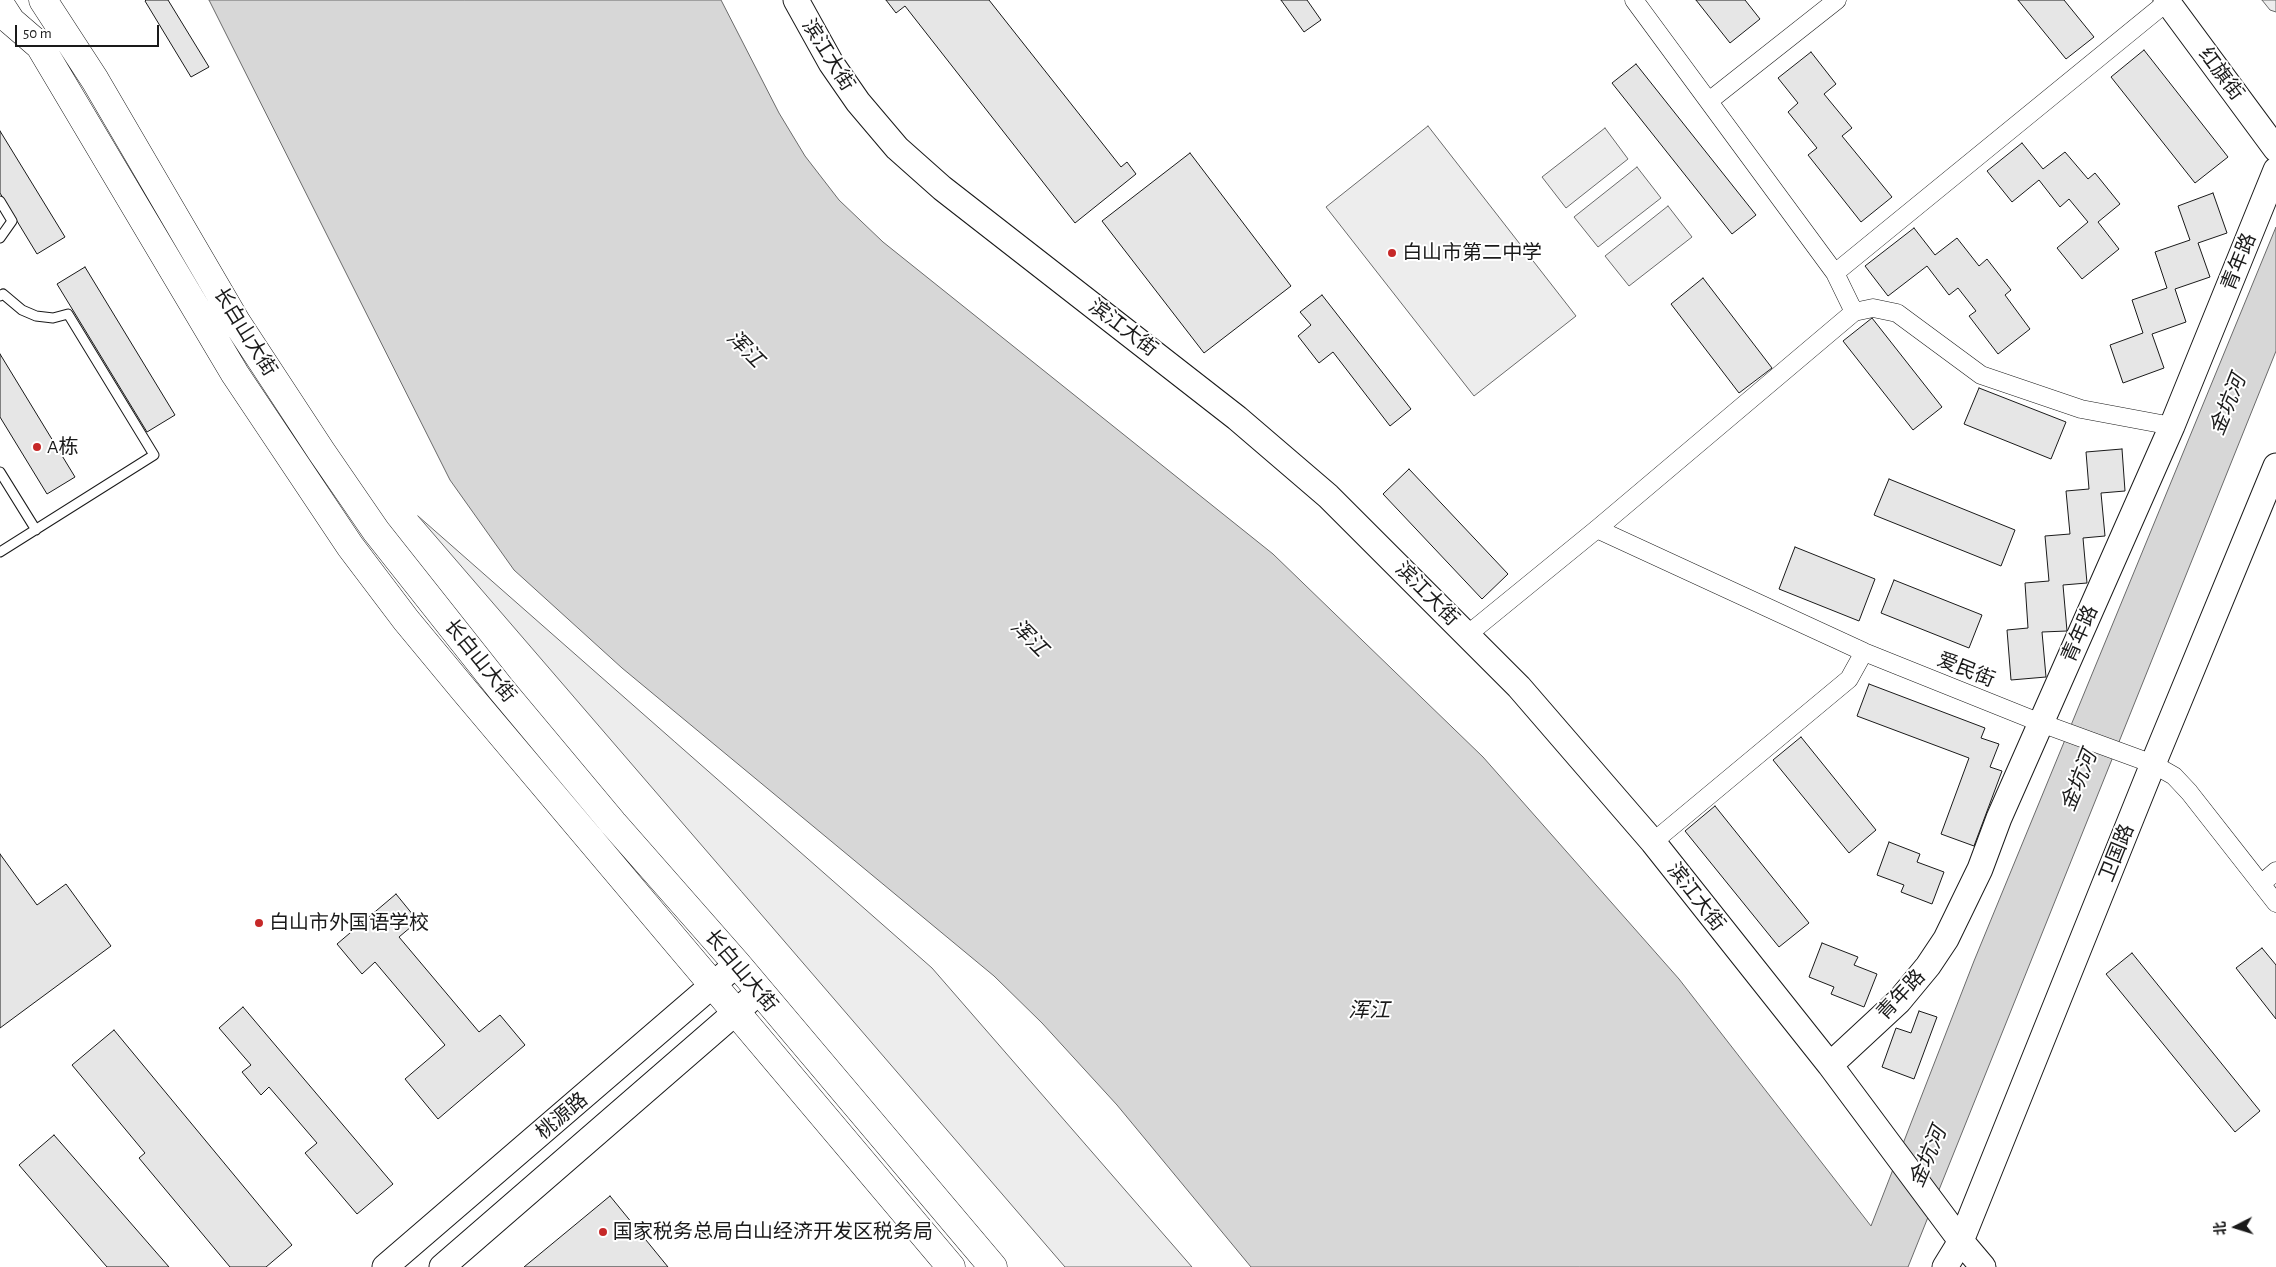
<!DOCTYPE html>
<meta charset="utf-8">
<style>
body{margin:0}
#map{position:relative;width:2276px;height:1267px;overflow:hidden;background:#fff;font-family:"Alegreya Sans","Noto Sans SC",sans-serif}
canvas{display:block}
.north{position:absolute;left:2211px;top:1202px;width:50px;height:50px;-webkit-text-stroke:4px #fff;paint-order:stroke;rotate:265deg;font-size:14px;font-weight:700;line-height:20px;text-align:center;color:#1a1a1a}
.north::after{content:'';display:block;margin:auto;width:18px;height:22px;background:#1a1a1a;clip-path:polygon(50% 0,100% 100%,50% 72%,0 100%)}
.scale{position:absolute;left:15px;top:25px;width:144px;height:22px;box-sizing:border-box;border:2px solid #1a1a1a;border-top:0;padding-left:6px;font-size:15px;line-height:18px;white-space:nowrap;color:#1a1a1a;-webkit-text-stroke:4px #fff;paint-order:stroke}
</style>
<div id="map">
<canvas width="2276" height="1267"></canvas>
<div class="north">北</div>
<div class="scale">50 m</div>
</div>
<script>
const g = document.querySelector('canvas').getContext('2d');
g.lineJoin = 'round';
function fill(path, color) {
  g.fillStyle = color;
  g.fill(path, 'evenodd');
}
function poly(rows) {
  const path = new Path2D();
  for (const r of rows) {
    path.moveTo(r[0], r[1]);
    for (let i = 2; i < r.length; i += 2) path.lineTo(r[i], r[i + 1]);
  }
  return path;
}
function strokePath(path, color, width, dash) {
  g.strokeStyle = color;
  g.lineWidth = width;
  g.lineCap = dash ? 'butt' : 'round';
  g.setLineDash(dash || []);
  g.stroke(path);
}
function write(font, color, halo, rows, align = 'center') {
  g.font = font + ' "Alegreya Sans","Noto Sans SC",sans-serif';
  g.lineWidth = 4;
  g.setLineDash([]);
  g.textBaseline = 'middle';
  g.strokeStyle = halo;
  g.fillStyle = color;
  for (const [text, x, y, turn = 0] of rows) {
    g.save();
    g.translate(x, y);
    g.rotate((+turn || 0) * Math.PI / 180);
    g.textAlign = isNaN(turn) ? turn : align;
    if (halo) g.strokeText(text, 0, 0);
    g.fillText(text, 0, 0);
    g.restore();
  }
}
const built = poly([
 [2262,0,2276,0,2276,12,2270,10,2262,0],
 [1428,126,1576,316,1474,396,1326,207,1428,126],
 [1605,128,1628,159,1566,208,1542,177,1605,128],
 [1637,167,1661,198,1598,247,1574,217,1637,167],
 [1668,206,1692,237,1629,286,1605,256,1668,206],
 [418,516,932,968,1192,1267,1065,1267,418,516]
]);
const water = poly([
 [209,0,721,0,779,113,805,156,839,200,883,242,1273,554,1483,757,1679,979,1871,1226,1974,961,2276,227,2276,351,1908,1267,1251,1267,1117,1105,1042,1023,994,976,622,668,514,570,450,480,209,0]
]);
const building = poly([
 [146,0,168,0,209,67,191,77,145,1,146,0],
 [886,0,989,0,1121,167,1127,162,1136,174,1075,223,905,6,896,13,886,0],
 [1281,0,1307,0,1321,20,1304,32,1281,0],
 [1696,0,1745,0,1760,19,1730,43,1696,0],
 [2018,0,2064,0,2094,37,2066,59,2018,0],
 [2144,50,2228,157,2195,183,2111,77,2144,50],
 [1811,52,1836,84,1824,94,1852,128,1842,136,1892,197,1861,222,1808,155,1817,148,1788,112,1798,103,1778,78,1811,52],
 [1636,64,1756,215,1732,234,1612,83,1636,64],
 [0,131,65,237,37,254,0,193,0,131],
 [2022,143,2043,169,2065,152,2088,179,2095,173,2120,204,2098,222,2119,249,2082,279,2057,248,2088,222,2069,199,2060,207,2039,180,2012,202,1987,171,2022,143],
 [1190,153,1291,286,1204,353,1102,221,1190,153],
 [2213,193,2227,233,2198,243,2210,277,2175,289,2186,322,2152,334,2164,368,2123,383,2110,345,2143,333,2132,300,2167,288,2155,252,2190,240,2178,206,2213,193],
 [1914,228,1935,255,1957,238,1979,266,1987,259,2011,290,2005,295,2030,329,1998,354,1969,316,1976,311,1958,288,1949,295,1927,266,1888,296,1865,266,1914,228],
 [85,267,175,415,147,432,57,284,85,267],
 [1703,278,1772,368,1739,393,1671,304,1703,278],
 [1322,295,1411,409,1390,426,1333,352,1319,363,1298,336,1311,325,1300,312,1322,295],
 [1872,318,1942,407,1913,430,1843,341,1872,318],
 [0,354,75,477,47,494,0,417,0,354],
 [1979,388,2066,422,2051,459,1964,424,1979,388],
 [2122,449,2125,491,2101,493,2105,536,2083,538,2087,583,2063,585,2067,631,2042,632,2046,677,2011,680,2007,630,2028,628,2025,583,2049,581,2045,536,2070,534,2066,491,2089,489,2086,452,2122,449],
 [1409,469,1508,574,1482,599,1383,494,1409,469],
 [1889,479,2015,530,2001,566,1874,515,1889,479],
 [1795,547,1875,579,1859,621,1779,589,1795,547],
 [1894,580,1982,615,1969,648,1881,613,1894,580],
 [1869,684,1985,728,1981,738,1999,744,1990,767,2002,771,1974,846,1941,834,1969,758,1857,716,1869,684],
 [1801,737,1876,830,1849,853,1773,760,1801,737],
 [1715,806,1809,923,1779,947,1685,831,1715,806],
 [1889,842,1920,854,1917,862,1944,872,1932,904,1901,892,1904,885,1877,875,1889,842],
 [0,854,37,905,66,884,111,946,0,1028,0,854],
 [396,894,418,921,399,937,479,1032,500,1015,525,1045,438,1119,405,1079,445,1045,375,962,362,974,337,944,396,894],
 [1822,943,1858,957,1854,965,1877,974,1864,1007,1831,994,1834,987,1809,977,1822,943],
 [2262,948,2276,965,2276,1019,2236,968,2262,948],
 [2132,953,2260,1111,2235,1132,2106,974,2132,953],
 [243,1007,393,1184,357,1214,305,1153,317,1143,269,1087,261,1095,242,1072,251,1065,219,1028,243,1007],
 [1919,1011,1937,1017,1914,1079,1882,1067,1896,1028,1911,1033,1919,1011],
 [114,1030,292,1245,266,1267,230,1267,139,1158,145,1153,72,1065,114,1030],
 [54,1135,169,1267,107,1267,19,1165,54,1135],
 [610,1196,668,1267,524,1267,610,1196]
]);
const lane = poly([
 [0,201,12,221,0,238],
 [0,296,3,294,22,310,36,316,53,318,68,314,154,455,0,552],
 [0,472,36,530]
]);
const street = poly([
 [1634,0,1835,273,1854,312,1873,308,1897,313,1981,375,2081,409,2172,426],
 [1709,101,1837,0],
 [1835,273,2167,2],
 [1597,529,1864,652,2041,723,2153,764,2174,776,2189,792,2276,903],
 [1467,635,1597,529,1854,312],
 [1653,842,1849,679,1864,652],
 [2261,884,2276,871]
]);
const secondary = poly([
 [796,0,831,63,858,102,897,148,942,188,1237,418,1328,496,1519,687,1653,842,1830,1065,1961,1241,1983,1267],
 [2166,0,2276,149],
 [1830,1065,1899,1001,1928,966,1946,939,1980,869,1999,818,2172,426,2276,170],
 [385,1267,737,964],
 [442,1267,759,992],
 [1945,1267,1961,1241,2153,764,2276,466]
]);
const primary = poly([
 [43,0,95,80,237,323,321,451,376,531,501,689,613,823,737,964,993,1267],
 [0,4,11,21,40,46,235,374,350,546,406,620,464,690,951,1267]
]);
const markers = [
 [1392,253,5,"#c62828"],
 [37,447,5,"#c62828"],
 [259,923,5,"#c62828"],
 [603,1232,5,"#c62828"]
];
const streetNames = [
 ["滨江大街",828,55,58],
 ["红旗街",2221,74,53],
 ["青年路",2239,262,-68],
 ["滨江大街",1123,328,37],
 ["长白山大街",245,332,58],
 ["滨江大街",1427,594,45],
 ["青年路",2080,634,-66],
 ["长白山大街",480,661,51],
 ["爱民街",1966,670,22],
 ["卫国路",2117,853,-68],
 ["滨江大街",1696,897,52],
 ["长白山大街",741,971,50],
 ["青年路",1901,995,-47],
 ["桃源路",562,1116,-40]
];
const poiNames = [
 ["白山市第二中学",1402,253],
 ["A栋",47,447],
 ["白山市外国语学校",269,923],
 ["国家税务总局白山经济开发区税务局",613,1232]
];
const waterNames = [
 ["浑江",745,349,45],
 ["金坑河",2228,405,-68],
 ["浑江",1029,638,45],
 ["金坑河",2079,781,-68],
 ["浑江",1369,1011],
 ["金坑河",1928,1157,-67]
];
fill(built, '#ededed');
strokePath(built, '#6a6a6a', 1);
fill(water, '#d7d7d7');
strokePath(water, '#6a6a6a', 1);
fill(building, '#e6e6e6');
strokePath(building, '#1a1a1a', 1);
strokePath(lane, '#1a1a1a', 11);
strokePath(street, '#1a1a1a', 19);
strokePath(secondary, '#1a1a1a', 27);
strokePath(primary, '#1a1a1a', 29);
strokePath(lane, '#fff', 9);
strokePath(street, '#fff', 18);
strokePath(secondary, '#fff', 25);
strokePath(primary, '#fff', 28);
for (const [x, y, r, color] of markers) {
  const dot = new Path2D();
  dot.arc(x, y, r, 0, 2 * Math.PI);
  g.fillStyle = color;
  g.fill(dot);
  strokePath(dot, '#fff', 2);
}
write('20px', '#1a1a1a', '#fff', streetNames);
write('20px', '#1a1a1a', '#fff', poiNames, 'left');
write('italic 21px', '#1a1a1a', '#fff', waterNames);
</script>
